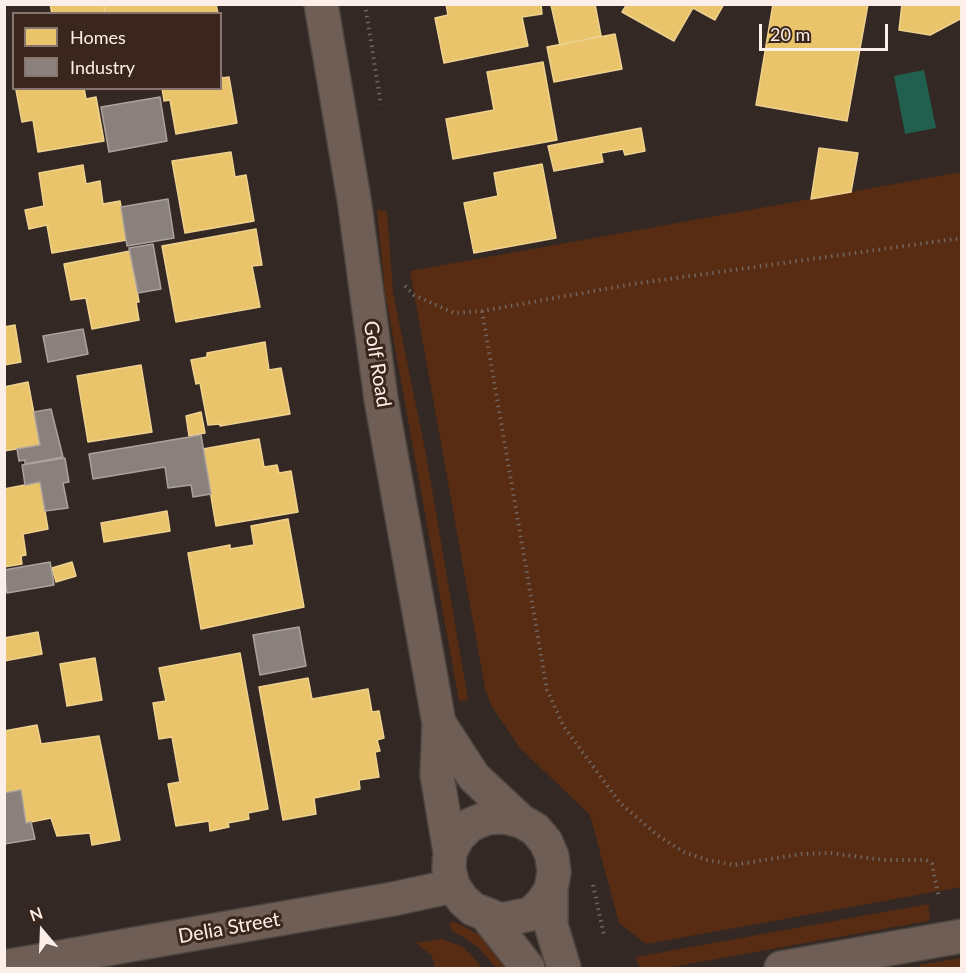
<!DOCTYPE html>
<style>
body{margin:0}
#map{position:relative;width:966px;height:973px;overflow:hidden;background:#332823;font-family:Lato,sans-serif}
canvas{display:block}
.frame{position:absolute;inset:0;border:6px solid #fceee8;pointer-events:none}
.legend{position:absolute;left:12px;top:12px;width:210px;height:78px;box-sizing:border-box;background:#3a261c;border:2px solid #88766e;margin:0;padding:8px 10px;list-style:none;font-size:18px;color:#fceee8}
.legend li{display:flex;align-items:center;gap:12px;height:30px}
.legend b{width:30px;border:2px solid #88766e}
.north{position:absolute;left:12px;top:901px;width:60px;height:60px;-webkit-text-stroke:4px #3a261c;paint-order:stroke;rotate:341deg;font-size:16px;font-weight:700;line-height:24px;text-align:center;color:#fceee8}
.north::after{content:'';display:block;margin:auto;width:21px;height:27px;background:#fceee8;clip-path:polygon(50% 0,100% 100%,50% 72%,0 100%)}
.scale{position:absolute;left:759px;top:24px;width:129px;height:27px;box-sizing:border-box;border:3px solid #fceee8;border-top:0;padding-left:8px;font-size:18px;line-height:21px;white-space:nowrap;color:#fceee8;-webkit-text-stroke:4px #3a261c;paint-order:stroke}
</style>
<div id="map">
<canvas width="966" height="973"></canvas>
<div class="frame"></div>
<ul class="legend">
<li><b style="height:16px;background:#e9c46a"></b>Homes</li>
<li><b style="height:16px;background:#8a817c"></b>Industry</li>
</ul>
<div class="north">N</div>
<div class="scale">20 m</div>
</div>
<script>
const g = document.querySelector('canvas').getContext('2d');
g.lineJoin = 'round';
function fill(path, color) {
  g.fillStyle = color;
  g.fill(path, 'evenodd');
}
function poly(rows) {
  const path = new Path2D();
  for (const r of rows) {
    path.moveTo(r[0], r[1]);
    for (let i = 2; i < r.length; i += 2) path.lineTo(r[i], r[i + 1]);
  }
  return path;
}
function strokePath(path, color, width, dash) {
  g.strokeStyle = color;
  g.lineWidth = width;
  g.lineCap = dash ? 'butt' : 'round';
  g.setLineDash(dash || []);
  g.stroke(path);
}
function write(font, color, halo, rows, align = 'center') {
  g.font = font + ' Lato,sans-serif';
  g.lineWidth = 6;
  g.setLineDash([]);
  g.textBaseline = 'middle';
  g.strokeStyle = halo;
  g.fillStyle = color;
  for (const [text, x, y, turn = 0] of rows) {
    g.save();
    g.translate(x, y);
    g.rotate((+turn || 0) * Math.PI / 180);
    g.textAlign = isNaN(turn) ? turn : align;
    if (halo) g.strokeText(text, 0, 0);
    g.fillText(text, 0, 0);
    g.restore();
  }
}
const green = poly([
 [961,172,961,887,646,944,619,923,590,815,520,748,491,705,485,688,410,271],
 [377,210,387,211,393,292,427,460,468,700,459,701,385,292],
 [928,904,930,916,928,921,666,968,640,968,636,957],
 [455,922,487,939,512,968,496,968,478,947,452,930,449,923],
 [442,939,463,947,483,968,435,968,432,956,416,943],
 [961,958,961,968,918,968,920,965]
]);
const water = poly([
 [924,70,936,128,905,134,894,76]
]);
const homes = poly([
 [50,4,104,4,105,14,52,14,50,4],
 [104,4,216,4,218,14,105,14,104,4],
 [446,4,541,4,542,14,522,17,528,46,444,63,435,18,448,15,446,4],
 [595,4,601,36,560,45,551,5,595,4],
 [627,4,724,4,715,20,693,8,674,41,622,12,627,4],
 [773,4,868,4,847,121,756,105,773,4],
 [902,4,962,4,962,18,930,35,899,30,902,4],
 [615,34,622,69,554,82,547,47,615,34],
 [543,62,557,140,453,159,446,119,494,110,487,72,543,62],
 [220,70,222,78,229,77,237,123,176,134,170,100,164,101,162,88,220,88,220,70],
 [27,88,84,88,86,99,96,97,104,141,38,152,33,120,22,122,16,90,27,88],
 [641,128,645,151,625,155,623,149,601,153,603,162,554,171,548,146,641,128],
 [819,148,858,153,851,192,811,199,819,148],
 [231,152,235,177,246,175,254,221,185,233,172,161,231,152],
 [542,164,556,238,474,253,464,203,498,196,494,173,542,164],
 [83,165,86,184,100,181,103,204,120,201,127,240,52,253,47,225,29,229,25,210,44,206,39,173,83,165],
 [256,229,262,265,252,266,260,307,176,322,162,246,256,229],
 [130,251,139,302,136,302,139,320,92,329,86,298,71,300,64,264,130,251],
 [15,325,21,362,4,365,4,327,15,325],
 [265,342,269,370,281,368,290,414,220,426,220,424,208,425,200,383,196,384,191,360,207,357,207,353,265,342],
 [141,365,152,432,88,442,77,376,141,365],
 [28,382,40,445,4,451,4,387,28,382],
 [201,412,205,433,189,436,186,416,201,412],
 [259,439,264,467,277,465,279,473,291,471,298,512,216,526,203,449,259,439],
 [40,482,48,529,23,534,26,555,21,556,22,564,4,567,4,489,40,482],
 [167,511,170,531,104,542,101,523,167,511],
 [288,519,304,607,201,629,188,553,230,545,230,549,254,545,251,526,288,519],
 [72,562,76,576,56,582,52,568,72,562],
 [38,632,42,654,4,661,4,638,38,632],
 [240,653,268,809,248,813,249,819,228,823,229,827,210,831,209,821,176,826,168,784,180,782,172,737,159,739,153,703,166,701,159,668,240,653],
 [95,658,102,700,67,706,60,664,95,658],
 [308,678,312,699,368,689,372,712,379,711,384,738,377,740,380,751,375,752,379,777,359,780,360,789,314,798,316,814,283,820,259,687,308,678],
 [37,725,41,744,99,736,120,840,92,845,90,833,57,836,51,818,26,823,21,790,4,793,4,731,37,725]
]);
const industry = poly([
 [160,97,167,141,109,152,101,107,160,97],
 [168,199,174,238,127,246,121,207,168,199],
 [153,244,161,289,138,293,129,248,153,244],
 [83,329,88,354,48,362,43,336,83,329],
 [51,409,63,457,25,464,25,460,19,461,17,449,40,445,34,412,51,409],
 [201,435,211,494,193,497,191,485,168,488,165,467,93,479,89,454,201,435],
 [65,458,69,482,63,483,68,508,45,511,40,482,25,485,22,465,65,458],
 [50,562,54,585,7,593,4,570,50,562],
 [299,627,306,666,260,675,253,635,299,627],
 [21,790,26,823,31,822,35,839,4,844,4,793,21,790]
]);
const path = poly([
 [365,4,381,105],
 [405,286,414,295,454,313,482,311,633,284,962,238],
 [482,311,547,690,564,727,620,803,657,835,684,852,707,860,734,865,801,854,830,853,883,860,926,860,932,864,939,898],
 [593,885,604,935]
]);
const minor = poly([
 [4,967,393,899,453,886],
 [781,968,962,936]
]);
const tertiary = poly([
 [321,4,354,199,381,399,439,723,437,775,450,852],
 [439,723,474,777,521,821],
 [504,817,521,821,535,829,546,842,552,856,554,872,551,889,543,902,531,914,501,920,473,909,463,900,453,886,449,869,450,852,458,837,470,825,487,818,504,817],
 [551,889,551,925,564,968],
 [487,916,528,968]
]);
const streetNames = [
 ["Golf Road",377,364,81],
 ["Delia Street",229,928,-10]
];
fill(green, '#572c13');
fill(water, '#21604f');
fill(homes, '#e9c46a');
strokePath(homes, '#efd190', 1.5);
fill(industry, '#8a817c');
strokePath(industry, '#aca29c', 1.5);
strokePath(minor, '#4d4540', 36);
strokePath(tertiary, '#4d4540', 36);
strokePath(path, '#73645d', 4, [1.5, 4.5]);
strokePath(minor, '#6f5e55', 33);
strokePath(tertiary, '#6f5e55', 33);
write('20px', '#fceee8', '#3a261c', streetNames);
</script>
